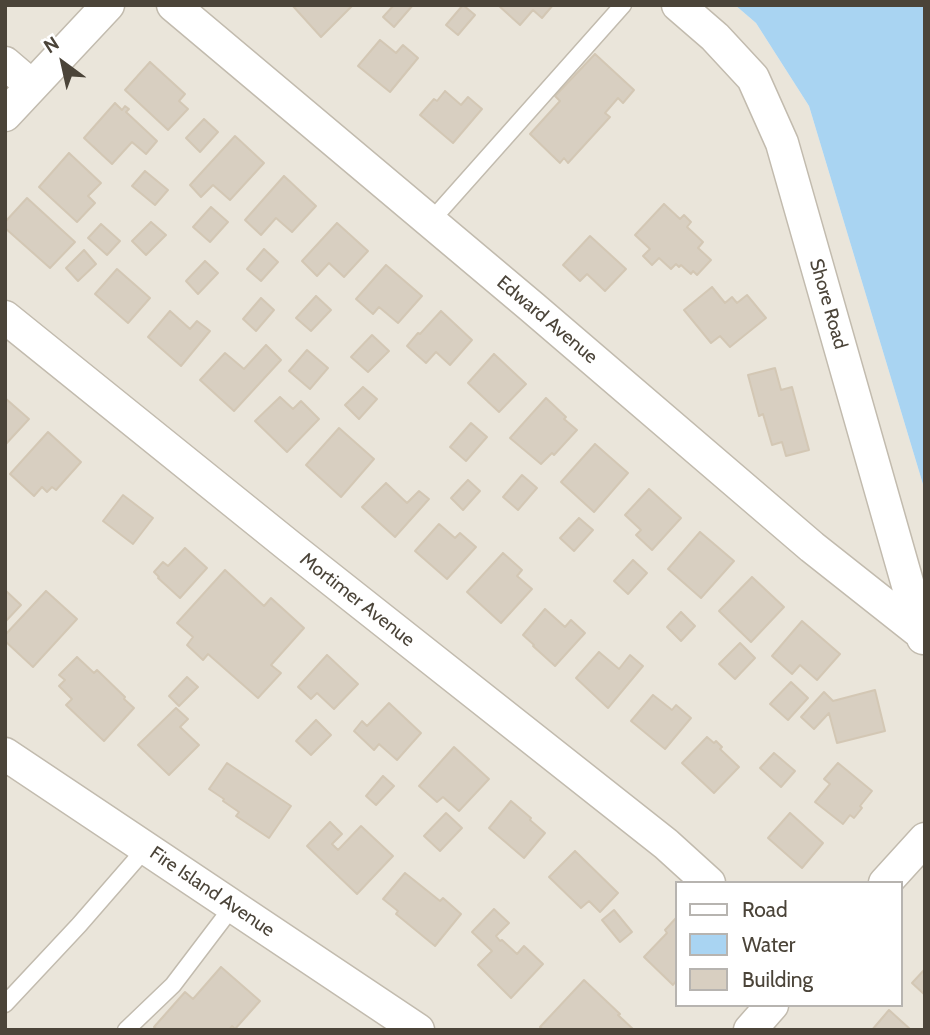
<!DOCTYPE html>
<style>
body{margin:0}
#map{position:relative;width:930px;height:1035px;overflow:hidden;background:#f6f3ec;font-family:Cabin,sans-serif}
canvas{display:block}
.frame{position:absolute;inset:0;border:7px solid #4b4439;pointer-events:none}
.legend{position:absolute;left:675px;top:881px;width:228px;height:126px;box-sizing:border-box;background:#fff;border:2px solid #b7b4b0;margin:0;padding:9px 12px;list-style:none;font-size:21px;color:#4b4439}
.legend li{display:flex;align-items:center;gap:14px;height:35px}
.legend b{width:35px;border:2px solid #b7b4b0}
.north{position:absolute;left:28px;top:28px;width:70px;height:70px;-webkit-text-stroke:5px #fff;paint-order:stroke;rotate:327deg;font-size:19px;font-weight:700;line-height:28px;text-align:center;color:#4b4439}
.north::after{content:'';display:block;margin:auto;width:24px;height:32px;background:#4b4439;clip-path:polygon(50% 0,100% 100%,50% 72%,0 100%)}
</style>
<div id="map">
<canvas width="930" height="1035"></canvas>
<div class="frame"></div>
<ul class="legend">
<li><b style="height:9px;background:#fff"></b>Road</li>
<li><b style="height:19px;background:#a9d4f2"></b>Water</li>
<li><b style="height:19px;background:#d8cfc1"></b>Building</li>
</ul>
<div class="north">N</div>
</div>
<script>
const g = document.querySelector('canvas').getContext('2d');
g.lineJoin = 'round';
function fill(path, color) {
  g.fillStyle = color;
  g.fill(path, 'evenodd');
}
function poly(rows) {
  const path = new Path2D();
  for (const r of rows) {
    path.moveTo(r[0], r[1]);
    for (let i = 2; i < r.length; i += 2) path.lineTo(r[i], r[i + 1]);
  }
  return path;
}
function strokePath(path, color, width, dash) {
  g.strokeStyle = color;
  g.lineWidth = width;
  g.lineCap = dash ? 'butt' : 'round';
  g.setLineDash(dash || []);
  g.stroke(path);
}
function write(font, color, halo, rows, align = 'center') {
  g.font = font + ' Cabin,sans-serif';
  g.lineWidth = 5;
  g.setLineDash([]);
  g.textBaseline = 'middle';
  g.strokeStyle = halo;
  g.fillStyle = color;
  for (const [text, x, y, turn = 0] of rows) {
    g.save();
    g.translate(x, y);
    g.rotate((+turn || 0) * Math.PI / 180);
    g.textAlign = isNaN(turn) ? turn : align;
    if (halo) g.strokeText(text, 0, 0);
    g.fillText(text, 0, 0);
    g.restore();
  }
}
const residential = poly([
 [5,5,735,5,756,23,809,106,925,491,925,1030,5,1030],
 [676,883,900,883,900,1005,676,1005]
]);
const water = poly([
 [735,5,925,5,925,491,809,106,756,23]
]);
const building = poly([
 [292,5,353,5,321,37,292,5],
 [394,5,413,5,394,27,383,17,394,5],
 [463,5,475,15,458,35,446,25,463,5],
 [498,5,553,5,542,18,533,10,520,25,498,5],
 [380,40,396,53,403,45,418,58,390,92,358,66,380,40],
 [595,54,634,90,623,103,618,98,605,113,610,117,568,163,564,158,560,163,530,134,560,101,555,96,595,54],
 [150,62,185,94,179,101,188,109,168,130,125,90,150,62],
 [445,91,461,105,468,97,482,109,453,143,420,115,434,99,437,101,445,91],
 [115,103,122,110,125,106,129,109,126,112,157,141,146,154,132,142,112,164,84,138,115,103],
 [204,119,218,132,200,152,186,138,204,119],
 [235,136,264,163,230,200,213,185,201,197,190,185,235,136],
 [69,153,101,183,88,196,95,203,77,222,39,187,69,153],
 [145,171,168,190,155,205,132,186,145,171],
 [284,176,316,206,292,232,276,218,261,235,245,220,284,176],
 [27,198,75,242,50,268,5,228,5,222,27,198],
 [664,204,680,219,684,215,691,222,687,227,703,242,698,248,711,260,697,275,693,271,691,274,681,265,679,267,676,264,671,269,659,258,652,265,643,256,650,249,635,235,664,204],
 [211,207,228,222,210,242,193,227,211,207],
 [151,222,166,235,146,255,132,241,151,222],
 [337,223,368,251,344,277,329,263,317,276,302,261,337,223],
 [101,224,120,241,107,255,88,238,101,224],
 [590,236,626,269,605,291,587,274,580,281,563,265,590,236],
 [264,249,278,262,261,281,247,269,264,249],
 [84,250,96,264,78,281,66,268,84,250],
 [205,261,218,273,198,294,186,281,205,261],
 [386,265,422,296,398,323,379,307,373,314,356,299,386,265],
 [117,269,150,298,128,323,95,294,117,269],
 [712,287,725,303,732,297,737,303,747,295,766,318,730,347,720,336,711,343,684,310,712,287],
 [316,296,331,310,311,331,296,318,316,296],
 [261,298,274,310,256,331,243,319,261,298],
 [170,311,190,329,197,321,210,331,181,366,148,337,170,311],
 [441,311,472,340,450,365,436,352,426,363,407,346,418,333,420,334,441,311],
 [372,335,389,351,368,372,351,357,372,335],
 [266,345,281,360,234,411,200,380,225,353,244,369,266,345],
 [307,350,328,368,310,389,289,371,307,350],
 [494,354,526,384,499,412,468,383,494,354],
 [775,368,781,390,792,387,809,450,786,456,782,442,772,445,763,414,759,416,748,375,775,368],
 [363,387,377,399,359,419,345,405,363,387],
 [280,397,293,409,301,401,319,419,287,452,255,421,280,397],
 [5,398,29,419,5,445,5,398],
 [546,398,566,417,564,419,577,430,554,455,552,453,541,464,510,438,546,398],
 [471,423,487,437,466,461,450,447,471,423],
 [339,428,374,459,341,497,306,465,339,428],
 [48,432,81,462,56,490,52,487,47,492,42,487,34,496,10,474,48,432],
 [595,444,628,473,594,512,561,482,595,444],
 [522,475,537,488,518,510,503,497,522,475],
 [468,480,480,491,463,510,451,498,468,480],
 [386,483,407,503,419,491,429,499,395,537,362,507,386,483],
 [649,489,681,518,652,550,636,535,641,530,625,515,649,489],
 [123,495,153,518,133,544,103,521,123,495],
 [579,518,593,530,574,551,560,538,579,518],
 [439,524,455,538,460,533,476,547,447,579,415,551,439,524],
 [700,532,734,561,701,598,668,569,700,532],
 [185,548,207,568,180,598,158,578,159,577,154,572,163,562,168,566,185,548],
 [503,553,522,570,517,576,532,589,501,623,467,592,503,553],
 [633,560,647,573,628,594,614,581,633,560],
 [225,570,264,606,271,598,304,628,271,665,281,673,258,698,208,654,203,660,187,645,193,637,177,623,225,570],
 [752,577,784,607,751,642,719,611,752,577],
 [5,590,21,605,5,622,5,590],
 [46,591,77,619,33,667,5,641,5,635,46,591],
 [545,609,565,627,571,620,585,633,555,666,533,646,534,645,523,635,545,609],
 [681,612,695,626,681,641,667,627,681,612],
 [802,621,840,654,817,680,800,665,792,674,772,656,802,621],
 [740,643,755,658,735,679,719,664,740,643],
 [599,652,619,669,630,655,643,666,608,708,576,678,599,652],
 [327,655,358,684,334,709,317,693,311,699,298,687,327,655],
 [77,657,94,673,97,670,125,697,124,699,134,708,104,741,66,705,72,699,59,686,65,680,59,675,77,657],
 [187,677,198,687,179,706,169,696,187,677],
 [791,682,808,698,788,720,770,704,791,682],
 [875,690,885,731,837,743,829,713,814,729,801,717,824,692,833,701,875,690],
 [653,695,672,710,676,705,691,718,665,749,631,721,653,695],
 [389,703,421,733,397,760,379,744,374,750,354,731,362,721,367,726,389,703],
 [176,708,188,719,180,727,199,745,169,775,138,745,176,708],
 [316,720,331,735,311,755,296,741,316,720],
 [707,737,714,743,716,741,722,747,720,749,739,767,714,793,682,763,707,737],
 [454,747,489,779,459,811,443,797,437,802,419,786,454,747],
 [774,753,795,771,781,787,760,768,774,753],
 [227,763,291,806,269,838,236,816,239,812,223,801,224,799,209,789,227,763],
 [838,763,872,791,860,806,862,808,854,818,850,815,843,824,815,802,830,784,824,779,838,763],
 [383,776,394,786,376,805,366,796,383,776],
 [511,801,531,818,530,820,545,833,524,858,489,828,511,801],
 [446,813,462,828,440,851,424,836,446,813],
 [790,813,823,843,802,868,768,838,790,813],
 [330,822,342,834,332,844,338,850,361,826,393,856,357,894,307,846,330,822],
 [575,851,618,893,600,912,589,901,581,908,549,877,575,851],
 [405,873,440,901,443,898,461,914,435,946,396,914,398,911,383,899,405,873],
 [494,909,509,923,496,936,500,941,502,940,517,954,524,946,543,964,511,998,478,965,492,951,472,932,494,909],
 [614,910,632,932,620,942,602,920,614,910],
 [676,918,676,981,673,985,644,957,667,933,665,930,676,918],
 [221,967,260,1001,235,1029,232,1026,229,1030,157,1030,154,1027,185,992,193,999,221,967],
 [925,969,925,995,912,983,925,969],
 [584,980,620,1014,618,1015,634,1030,543,1030,540,1027,584,980],
 [889,1010,911,1030,872,1030,889,1010]
]);
const lane = poly([
 [430,222,623,5],
 [5,1004,79,925,146,848],
 [126,1030,173,985,233,906]
]);
const street = poly([
 [173,5,532,307,812,547,922,634],
 [678,5,715,37,753,78,782,143,923,638],
 [5,63,32,86],
 [5,115,108,5],
 [5,317,289,546,666,844,709,883],
 [5,754,418,1030],
 [885,883,925,839],
 [750,1030,772,1005]
]);
const streetNames = [
 ["Shore Road",828,304,74],
 ["Edward Avenue",547,320,40],
 ["Mortimer Avenue",357,600,38],
 ["Fire Island Avenue",212,892,34]
];
fill(residential, '#eae5da');
fill(water, '#a9d4f2');
fill(building, '#d8cfc1');
strokePath(building, '#d3c7b4', 2);
strokePath(lane, '#c2bbae', 19);
strokePath(street, '#c2bbae', 35);
strokePath(lane, '#fff', 16);
strokePath(street, '#fff', 32);
write('19px', '#4b4439', '#fff', streetNames);
</script>
